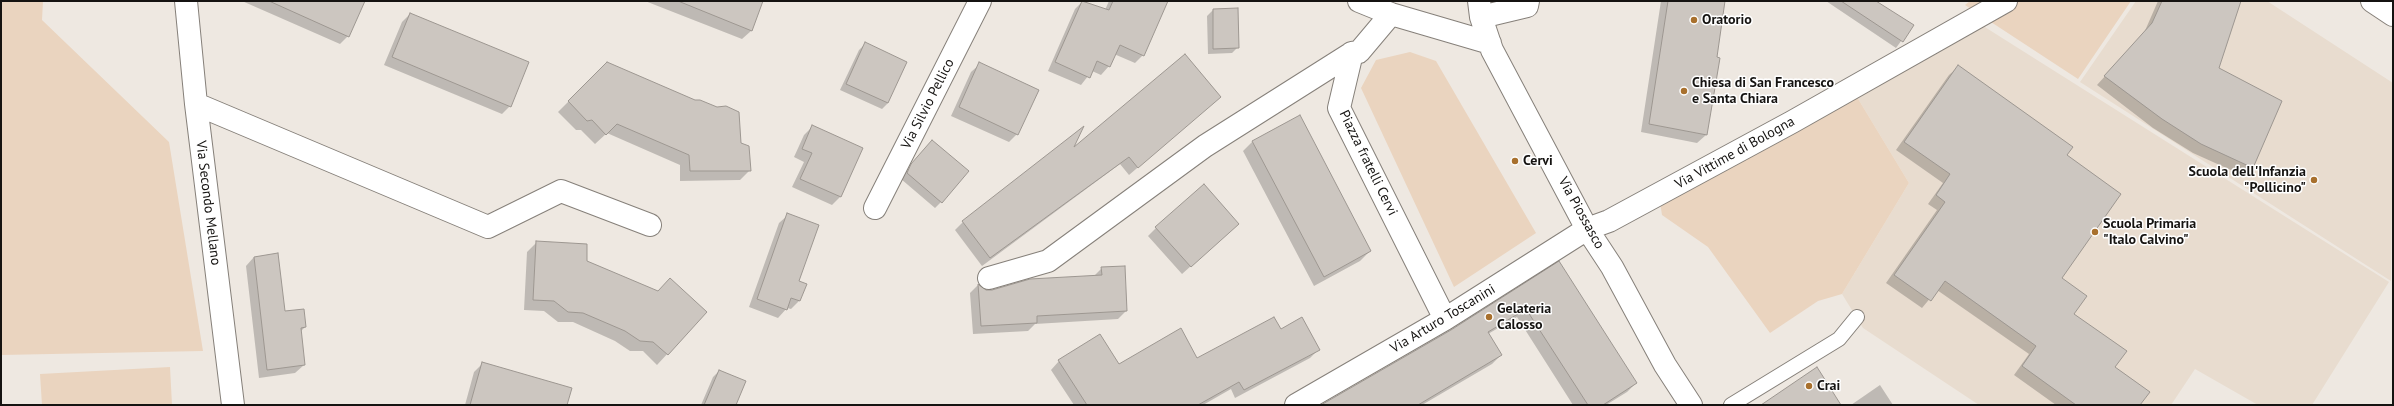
<!DOCTYPE html>
<style>
body{margin:0}
#map{position:relative;width:2394px;height:406px;overflow:hidden;background:#eee8e1;font-family:"PT Sans",sans-serif}
canvas{display:block}
.frame{position:absolute;inset:0;border:2px solid #151311;pointer-events:none}
</style>
<div id="map">
<canvas width="2394" height="406"></canvas>
<div class="frame"></div>
</div>
<script>
const g = document.querySelector('canvas').getContext('2d');
g.lineJoin = 'round';
function fill(path, color) {
  g.fillStyle = color;
  g.fill(path, 'evenodd');
}
function poly(rows) {
  const path = new Path2D();
  for (const r of rows) {
    path.moveTo(r[0], r[1]);
    for (let i = 2; i < r.length; i += 2) path.lineTo(r[i], r[i + 1]);
  }
  return path;
}
function strokePath(path, color, width, dash) {
  g.strokeStyle = color;
  g.lineWidth = width;
  g.lineCap = dash ? 'butt' : 'round';
  g.setLineDash(dash || []);
  g.stroke(path);
}
function write(font, color, halo, rows, align = 'center') {
  g.font = font + ' "PT Sans",sans-serif';
  g.lineWidth = 3;
  g.setLineDash([]);
  g.textBaseline = 'middle';
  g.strokeStyle = halo;
  g.fillStyle = color;
  for (const [text, x, y, turn = 0] of rows) {
    g.save();
    g.translate(x, y);
    g.rotate((+turn || 0) * Math.PI / 180);
    g.textAlign = isNaN(turn) ? turn : align;
    if (halo) g.strokeText(text, 0, 0);
    g.fillText(text, 0, 0);
    g.restore();
  }
}
const built = poly([
 [2136,1,2267,1,2393,83,2391,281,2080,82],
 [1980,24,2389,282,2312,405,2258,405,2195,369,2171,405,1979,405,1863,328,1842,294,1909,183,1857,97]
]);
const green = poly([
 [1,1,43,1,42,20,169,142,203,351,1,355],
 [1970,1,2131,1,2078,79,1965,5],
 [1410,52,1436,61,1536,233,1454,287,1361,88,1376,60],
 [1857,97,1909,183,1842,294,1818,301,1770,333,1708,247,1662,215,1660,202],
 [170,367,172,405,42,405,40,374]
]);
const shadow = poly([
 [242,1,364,1,348,36,340,44],
 [645,1,762,1,751,31,742,39],
 [1083,1,1105,10,1109,1,1167,1,1143,55,1135,63,1114,54,1109,66,1101,75,1092,71,1081,85,1048,71,1075,9],
 [1661,1,1724,1,1706,135,1697,143,1641,132],
 [1826,1,1874,1,1912,26,1896,48],
 [2158,1,2240,1,2218,68,2252,167,2244,176,2193,153,2153,128,2097,85,2144,33],
 [1213,10,1238,47,1232,53,1208,54,1207,16],
 [410,14,510,106,502,114,384,65,402,22],
 [865,44,888,103,882,109,840,90,859,50],
 [607,63,750,170,740,180,680,181,680,165,607,133,595,144,581,130,576,130,558,112],
 [980,64,1017,134,1009,142,951,116,971,72],
 [1958,67,2066,156,2060,278,2072,314,2114,367,2139,405,2056,405,2014,375,2029,354,1937,290,1922,308,1886,283,1937,210,1928,204,1943,183,1896,150,1949,75],
 [1220,97,1129,175,1120,164,982,266,955,230,963,222,1072,150],
 [813,126,862,149,840,197,832,205,792,187,804,162,794,157,804,135],
 [1253,141,1370,251,1360,261,1314,286,1243,151],
 [926,147,941,202,935,208,901,179],
 [788,215,799,301,791,309,787,308,778,318,749,307,779,223],
 [1156,228,1229,232,1182,274,1148,236],
 [537,242,586,261,706,312,657,365,643,351,630,351,615,341,573,322,558,322,544,311,524,310,527,252],
 [254,257,284,312,305,327,300,332,304,365,295,373,259,378,246,266],
 [1559,263,1636,383,1627,392,1606,405,1573,405,1517,317,1488,334,1501,355,1492,364,1422,405,1323,405,1452,331],
 [1102,268,1126,311,1118,319,1035,324,1028,331,973,334,970,293,978,285,985,291,1094,276],
 [1280,330,1319,349,1310,358,1235,398,1231,389,1203,405,1074,405,1051,370,1059,361,1118,365,1197,359],
 [483,363,566,405,465,405,474,372],
 [719,371,735,405,701,405,713,377],
 [1880,385,1893,405,1851,405]
]);
const building = poly([
 [269,1,365,1,349,37,269,1],
 [678,1,763,1,752,31,678,1],
 [1082,1,1109,10,1113,1,1168,1,1144,56,1120,45,1110,67,1097,61,1090,78,1055,62,1082,1],
 [1668,1,1725,1,1717,57,1720,58,1707,135,1649,124,1668,1],
 [1841,1,1876,1,1914,25,1903,42,1841,1],
 [2162,1,2241,1,2219,68,2282,101,2253,168,2201,144,2162,119,2104,76,2152,23,2162,1],
 [1238,8,1239,48,1213,49,1213,9,1238,8],
 [410,13,529,62,511,107,392,57,410,13],
 [865,42,907,62,888,103,846,84,865,42],
 [1185,54,1221,97,1138,168,1129,157,990,258,962,221,1084,126,1074,147,1185,54],
 [607,62,695,100,700,100,717,107,726,106,739,112,741,143,749,146,751,171,690,171,689,155,617,124,606,135,592,120,587,121,568,101,607,62],
 [979,62,1039,90,1018,135,959,107,979,62],
 [1958,65,2073,147,2067,155,2121,194,2062,278,2087,296,2074,314,2127,351,2115,367,2150,392,2140,405,2076,405,2022,366,2036,346,1945,281,1931,301,1894,275,1945,202,1936,195,1950,174,1904,142,1958,65],
 [1300,115,1371,251,1324,277,1252,141,1300,115],
 [812,125,863,148,841,197,800,179,812,153,802,149,812,125],
 [932,140,969,171,942,203,907,173,911,164,932,140],
 [1204,184,1239,224,1191,267,1155,227,1204,184],
 [787,213,819,225,799,281,807,284,800,301,791,298,787,310,757,299,787,213],
 [536,241,587,244,587,261,658,291,670,278,707,312,668,355,653,342,640,341,625,331,583,313,568,312,554,301,533,300,536,241],
 [278,253,285,311,304,309,306,327,301,328,305,365,267,370,254,257,278,253],
 [1559,261,1637,383,1603,405,1588,405,1526,309,1488,332,1502,355,1418,405,1321,405,1451,330,1559,261],
 [1125,266,1127,311,1037,316,1037,323,981,326,978,284,986,290,992,290,1030,279,1102,275,1101,267,1125,266],
 [1274,317,1281,329,1302,317,1320,350,1244,390,1239,382,1198,405,1087,405,1058,360,1100,334,1119,364,1181,328,1197,358,1274,317],
 [482,362,572,388,567,405,470,405,482,362],
 [1817,367,1841,405,1761,405,1817,367],
 [719,370,746,381,736,405,704,405,719,370]
]);
const lane = poly([
 [1731,405,1839,339,1857,317]
]);
const street = poly([
 [186,1,196,104,233,405],
 [1359,1,1391,14,1490,43],
 [1479,1,1481,17,1492,50,1587,229,1612,267,1665,365,1691,405],
 [2372,1,2393,15],
 [1391,14,1359,52,1352,53,1339,108,1445,319],
 [1481,17,1527,6,1528,1],
 [196,104,488,227,561,191,650,225],
 [875,208,980,1],
 [989,278,1048,261,1205,146,1352,53],
 [1296,405,1445,319,1587,229,1609,221,1792,122,2006,1]
]);
const markers = [
 [1694,20,4,"#a8702d"],
 [1684,91,4,"#a8702d"],
 [1515,161,4,"#a8702d"],
 [2314,180,4,"#a8702d"],
 [2095,232,4,"#a8702d"],
 [1489,317,4,"#a8702d"],
 [1809,386,4,"#a8702d"]
];
const poiNames = [
 ["Oratorio",1702,20],
 ["Chiesa di San Francesco",1692,83],
 ["e Santa Chiara",1692,99],
 ["Cervi",1523,161],
 ["Scuola dell'Infanzia",2306,172,"right"],
 ["\"Pollicino\"",2306,188,"right"],
 ["Scuola Primaria",2103,224],
 ["\"Italo Calvino\"",2103,240],
 ["Gelateria",1497,309],
 ["Calosso",1497,325],
 ["Crai",1817,386]
];
const streetNames = [
 ["Via Silvio Pellico",928,104,-63],
 ["Via Vittime di Bologna",1735,153,-29],
 ["Piazza fratelli Cervi",1368,163,64],
 ["Via Secondo Mellano",208,203,83],
 ["Via Piossasco",1581,213,61],
 ["Via Arturo Toscanini",1443,319,-31]
];
fill(built, '#e8dccf');
fill(green, '#ead4bf');
fill(shadow, '#0003');
fill(building, '#ccc6c0');
strokePath(building, '#9d9791', 1);
strokePath(lane, '#86807a', 16);
strokePath(street, '#86807a', 24);
strokePath(lane, '#fff', 14);
strokePath(street, '#fff', 22);
for (const [x, y, r, color] of markers) {
  const dot = new Path2D();
  dot.arc(x, y, r, 0, 2 * Math.PI);
  g.fillStyle = color;
  g.fill(dot);
  strokePath(dot, '#fff', 1.5);
}
write('bold 14px', '#151311', '#fff', poiNames, 'left');
write('14px', '#151311', '#fff', streetNames);
</script>
